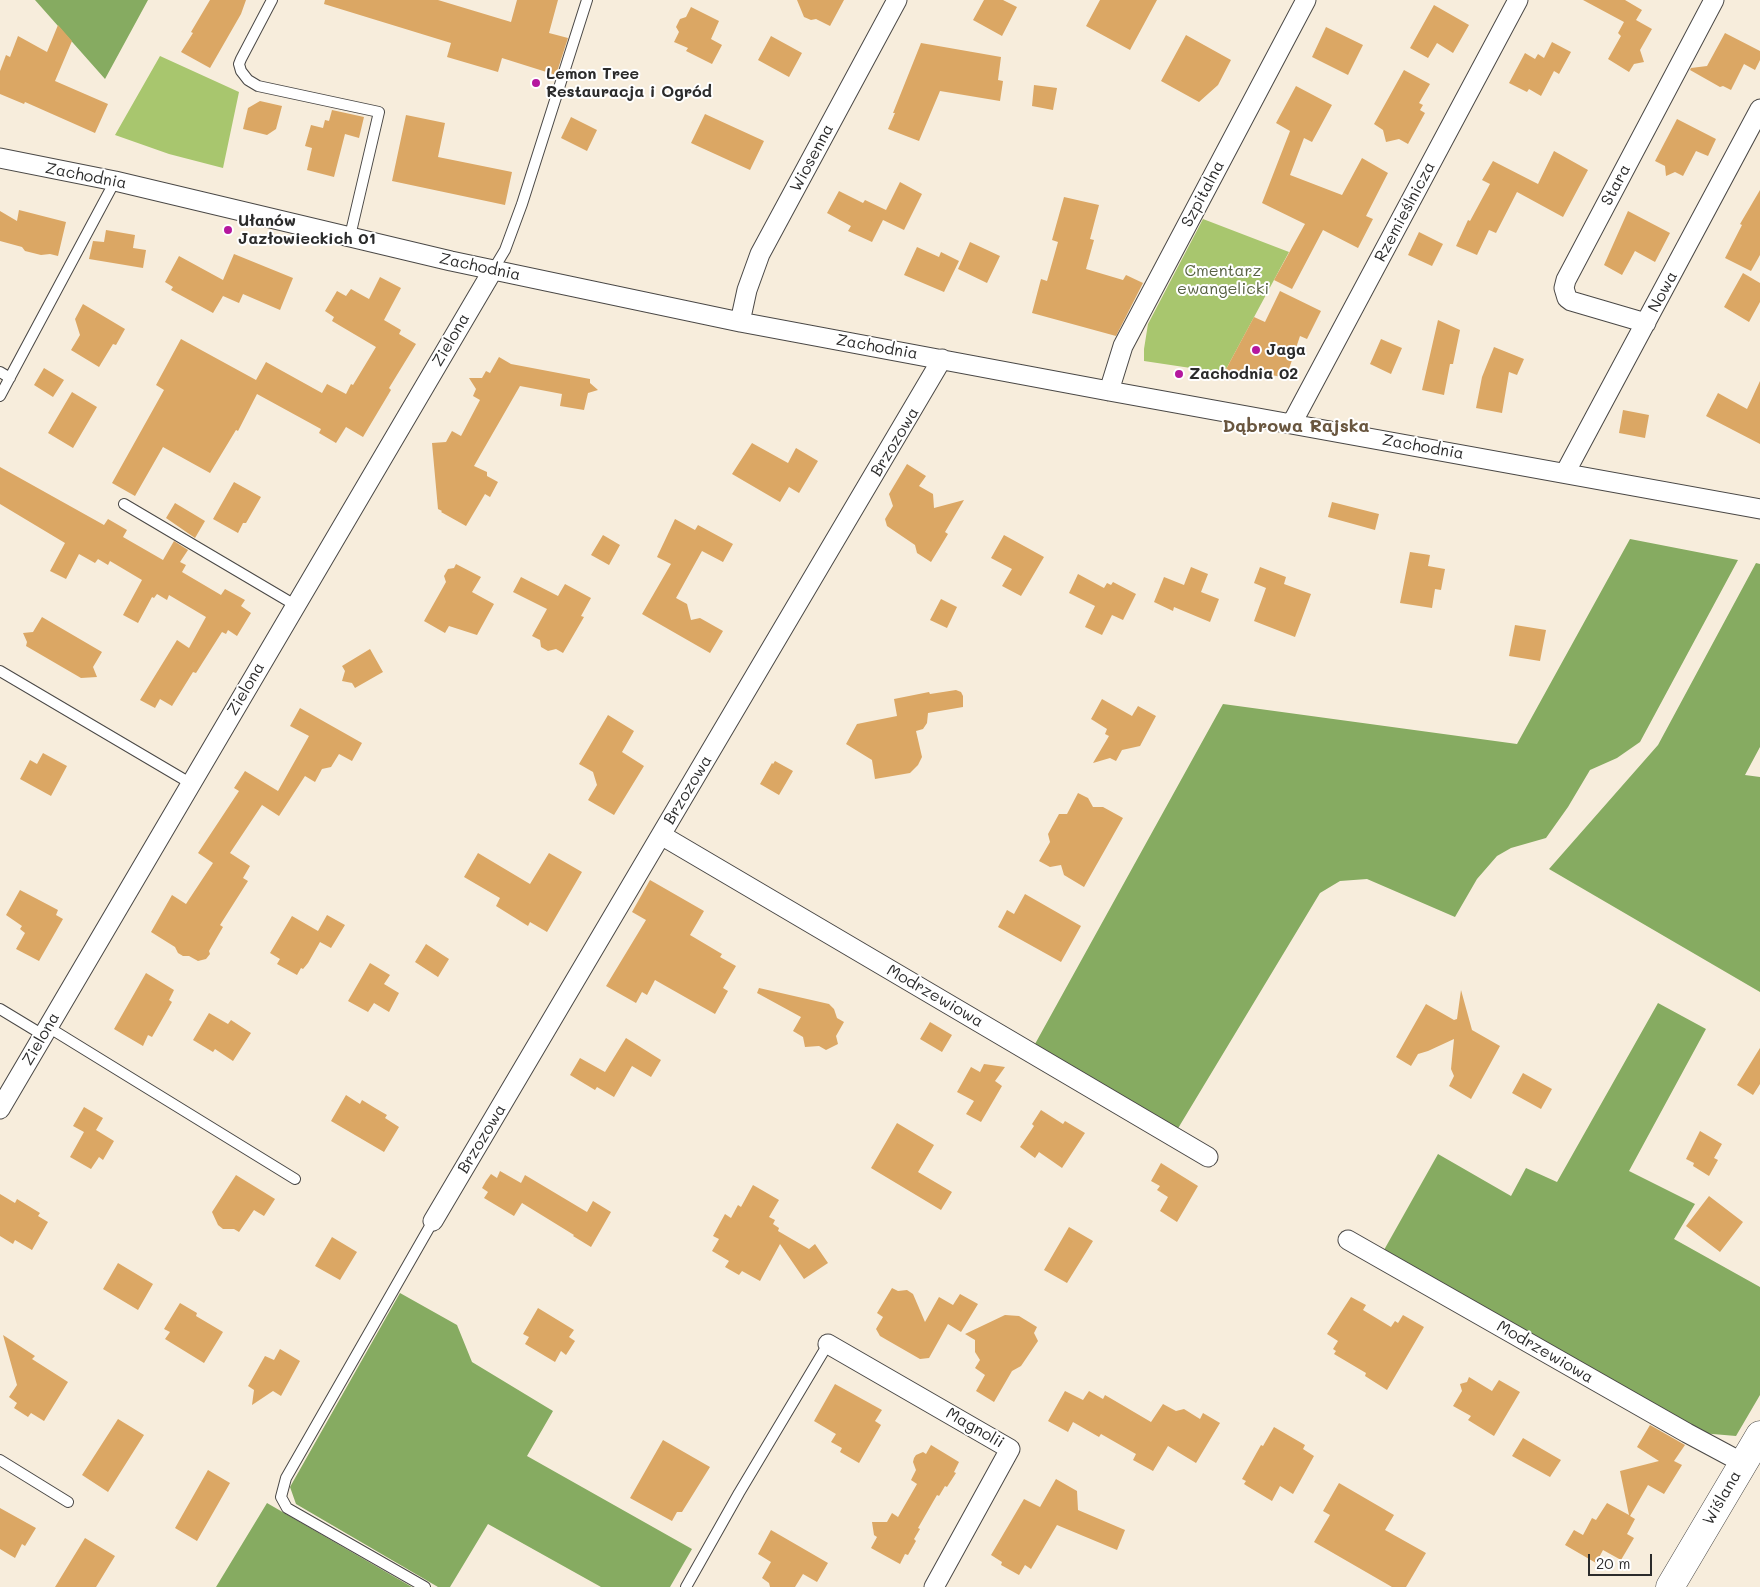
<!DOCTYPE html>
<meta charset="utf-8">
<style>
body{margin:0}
#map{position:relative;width:1760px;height:1587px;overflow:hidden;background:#f7eddc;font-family:Mali,sans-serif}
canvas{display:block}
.scale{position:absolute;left:1588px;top:1554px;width:64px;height:22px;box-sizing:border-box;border:2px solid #2b2b2b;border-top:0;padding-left:6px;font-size:15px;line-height:18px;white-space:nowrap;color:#2b2b2b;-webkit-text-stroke:4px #fff;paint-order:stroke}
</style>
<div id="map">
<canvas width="1760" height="1587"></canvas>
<div class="scale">20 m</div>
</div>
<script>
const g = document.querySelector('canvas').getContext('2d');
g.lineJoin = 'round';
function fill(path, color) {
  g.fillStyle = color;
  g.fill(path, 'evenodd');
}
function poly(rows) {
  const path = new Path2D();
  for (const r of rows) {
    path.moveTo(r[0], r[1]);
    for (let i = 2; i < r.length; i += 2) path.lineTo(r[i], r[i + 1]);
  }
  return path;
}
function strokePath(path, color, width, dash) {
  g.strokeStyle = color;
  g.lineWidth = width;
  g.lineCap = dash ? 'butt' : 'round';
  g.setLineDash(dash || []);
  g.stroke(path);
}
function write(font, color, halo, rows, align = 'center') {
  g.font = font + ' Mali,sans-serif';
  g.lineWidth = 4;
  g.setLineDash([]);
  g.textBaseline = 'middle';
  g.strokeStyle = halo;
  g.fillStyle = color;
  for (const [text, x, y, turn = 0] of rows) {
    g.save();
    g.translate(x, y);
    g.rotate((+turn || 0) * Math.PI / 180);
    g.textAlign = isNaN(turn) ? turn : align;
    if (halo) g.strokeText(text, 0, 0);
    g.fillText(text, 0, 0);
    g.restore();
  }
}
const green = poly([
 [160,56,239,92,223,168,169,154,115,135],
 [1203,219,1289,252,1224,373,1144,361,1144,349,1148,324]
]);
const forest = poly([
 [35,0,148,0,105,79],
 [1630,539,1738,560,1640,742,1617,758,1590,770,1568,807,1546,838,1511,848,1497,856,1477,879,1455,917,1367,879,1340,881,1320,893,1177,1130,1035,1044,1223,704,1517,744],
 [1756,563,1760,564,1760,747,1745,775,1760,777,1760,992,1549,869,1658,745],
 [1658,1003,1706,1029,1629,1171,1695,1204,1674,1239,1760,1287,1760,1395,1736,1436,1701,1433,1384,1250,1438,1154,1511,1196,1526,1168,1557,1182],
 [400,1293,457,1325,472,1362,553,1411,527,1456,692,1549,670,1587,601,1587,488,1524,450,1587,438,1587,296,1504,290,1487],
 [267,1503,412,1587,216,1587]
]);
const building = poly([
 [210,0,246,0,241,14,210,68,181,52,193,33,191,32],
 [325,0,438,0,511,22,517,0,558,0,549,33,568,38,556,75,502,58,498,72,447,57,451,43,324,4],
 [797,0,844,0,830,26,816,19,811,20,804,17],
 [984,0,1003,0,1017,7,1002,36,973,20],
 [1100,0,1157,0,1130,50,1086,26],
 [1583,0,1625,0,1642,10,1636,20,1652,29,1640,50,1644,62,1634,64,1629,72,1608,59,1621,36,1618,33,1624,22],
 [1434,5,1469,25,1453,53,1437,43,1428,58,1410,48],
 [691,7,719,21,711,39,722,45,712,64,686,51,688,48,674,42,679,32,676,27,680,19,686,17],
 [58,25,72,41,55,81,108,104,95,133,25,102,24,104,0,94,0,71,6,55,10,57,18,36,47,52],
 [1326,27,1363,45,1348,75,1312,57],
 [1725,33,1760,51,1760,60,1755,70,1744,64,1731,90,1723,86,1720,87,1690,70,1691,68,1707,66],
 [1186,35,1231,60,1218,85,1199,102,1161,81],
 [771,36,802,53,789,77,758,60],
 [1552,42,1571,52,1559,74,1554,71,1541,96,1529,89,1527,92,1509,83,1525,53,1535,59,1538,54,1544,58],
 [921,43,1001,57,998,80,1003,81,1000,101,940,91,919,141,888,129,895,113,893,113],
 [1404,70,1430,84,1419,103,1423,105,1420,110,1425,113,1408,144,1399,139,1386,142,1383,130,1374,124],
 [1034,85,1057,88,1053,110,1032,106],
 [1296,86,1332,105,1312,142,1304,138,1290,175,1342,195,1362,158,1388,173,1366,216,1373,219,1358,248,1323,230,1292,289,1274,280,1305,224,1262,203,1290,131,1276,123],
 [260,101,282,106,276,129,267,135,243,129,248,108],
 [332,110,364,117,359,138,345,134,334,177,307,170,312,148,305,146,311,125,323,128,325,120,329,121],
 [705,114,764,141,750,170,691,143],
 [406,115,445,123,438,157,512,172,505,205,392,181],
 [571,117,597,130,587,151,561,138],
 [1677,119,1716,139,1708,156,1696,151,1683,176,1675,172,1666,176,1665,166,1655,161],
 [1554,151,1588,170,1563,217,1517,192,1496,233,1489,230,1477,255,1456,246,1468,220,1470,221,1490,184,1482,180,1493,161,1538,184],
 [900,182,922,194,904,230,883,220,872,242,848,231,851,226,827,213,839,191,863,203,865,200,886,210],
 [1760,190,1760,255,1751,271,1725,258,1742,225,1740,224],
 [1064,197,1099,205,1090,239,1094,240,1086,269,1123,280,1126,275,1143,283,1116,336,1032,313,1041,279,1047,281,1058,242,1052,240],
 [19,210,66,222,58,256,50,254,41,255,25,251,22,247,0,241,0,211,17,221],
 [1628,211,1670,233,1655,262,1635,251,1622,275,1604,265],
 [106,230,135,235,133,248,146,250,143,268,89,259,93,241,104,242],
 [1419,232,1443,244,1432,266,1408,255],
 [970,242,1000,256,987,283,958,269],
 [917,247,939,257,941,252,959,261,944,292,904,275],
 [234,254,293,278,280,310,243,294,239,303,223,296,213,313,171,290,173,287,165,282,179,256,223,280],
 [1743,273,1760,283,1760,302,1749,322,1724,307],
 [380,277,401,288,384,320,401,330,399,334,416,344,389,388,391,390,363,437,346,427,336,443,319,433,321,429,257,394,238,431,236,430,210,473,163,447,135,496,112,483,164,390,156,385,181,339,256,380,266,362,322,393,327,384,346,394,351,384,353,385,376,347,332,321,334,317,325,311,337,291,346,296,351,289,369,299],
 [1280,291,1321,311,1307,339,1300,336,1286,378,1248,370,1245,378,1224,373,1254,317,1265,322],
 [83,304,125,329,116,345,113,344,99,367,71,350,80,335,75,319],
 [1438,320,1460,330,1453,364,1450,364,1444,395,1422,390],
 [1381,339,1402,348,1391,374,1370,364],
 [1494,347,1524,359,1517,375,1509,372,1502,413,1476,408,1482,377],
 [499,357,511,364,590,379,590,383,598,390,588,393,584,410,560,406,562,394,520,386,474,466,487,472,487,476,498,482,490,497,485,494,466,526,441,512,442,511,438,509,432,443,446,442,452,431,461,436,480,400,473,396,476,389,469,378,482,378,486,371,490,373],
 [44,368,64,380,53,397,34,385],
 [1760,381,1760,444,1706,416,1718,393,1747,409],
 [72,392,97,407,73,448,48,433],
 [1623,410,1649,415,1645,438,1619,433],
 [752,443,788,463,796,448,818,461,799,493,789,487,780,502,732,474],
 [907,464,926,476,919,486,933,494,934,508,964,500,945,532,948,534,931,562,917,553,915,545,887,526,885,519,893,506,889,494],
 [0,467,104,525,108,519,127,530,123,537,163,560,174,541,188,550,180,562,186,565,182,572,221,595,225,589,245,600,241,606,251,613,237,636,228,630,226,634,222,632,196,673,193,672,172,706,160,699,155,708,140,700,177,640,189,648,206,617,169,595,167,600,157,594,154,598,152,597,138,623,123,615,142,580,110,561,108,565,98,559,95,563,79,554,66,579,50,571,65,543,0,504],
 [234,482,261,497,246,523,243,523,238,533,213,519],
 [1332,502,1379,514,1375,530,1328,517],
 [175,503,205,521,195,538,166,518],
 [675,519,695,530,698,525,733,544,723,562,702,551,676,598,687,604,691,620,700,618,723,631,710,653,642,614,671,564,657,557],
 [603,535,620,545,609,565,591,555],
 [1004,535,1044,557,1021,596,1002,586,1012,569,991,558],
 [1410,552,1430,555,1428,566,1445,569,1441,590,1435,589,1432,608,1400,603],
 [456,564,481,577,472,592,494,604,477,635,449,626,445,633,424,621,446,582,444,576,448,569,454,568],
 [1191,567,1208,574,1201,592,1219,599,1210,622,1174,607,1173,611,1154,602,1164,577,1184,585],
 [1260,567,1286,577,1284,584,1311,594,1295,637,1254,621,1266,588,1254,583],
 [1078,574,1104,588,1107,583,1111,585,1113,582,1136,594,1123,620,1112,615,1102,635,1085,627,1095,606,1069,593],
 [521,577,558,596,565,584,591,598,581,616,584,617,563,653,556,649,548,651,541,647,540,640,532,636,547,609,513,592],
 [941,599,957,607,947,628,930,620],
 [42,617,102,652,93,667,97,677,81,678,26,646,27,642,23,633,33,632],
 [1515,625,1546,630,1540,661,1509,656],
 [370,649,383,672,355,688,352,683,342,681,345,671,342,666],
 [956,690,961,692,963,696,963,707,928,713,927,723,923,729,916,731,922,757,918,765,910,773,875,779,872,760,846,744,857,724,897,716,894,699,929,692,930,694],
 [1102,699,1132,716,1138,706,1156,716,1140,746,1122,750,1116,761,1110,758,1093,763,1109,736,1105,734,1107,729,1091,719],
 [300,708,362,743,352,761,339,754,331,767,322,769,315,782,305,776,279,816,262,805,230,853,250,866,243,878,248,881,220,925,223,927,209,951,210,954,206,959,198,961,189,956,183,956,178,953,175,947,151,932,172,895,186,904,213,863,198,853,239,791,234,788,245,771,278,791,309,736,290,726],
 [608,715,634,731,622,752,644,766,614,815,588,800,597,785,593,772,579,764],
 [43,753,67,766,51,796,20,779,30,760,37,764],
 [775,761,793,771,779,795,760,784,772,763,773,764],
 [1078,793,1088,798,1093,807,1103,807,1123,818,1084,887,1064,875,1061,865,1050,867,1039,861,1050,842,1048,834,1059,814,1067,814],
 [478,853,530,884,549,853,582,872,547,932,530,922,528,926,496,906,500,898,464,877],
 [650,880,704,911,690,935,722,954,720,957,736,966,723,988,728,991,715,1014,655,980,647,995,642,992,636,1003,606,986,646,920,632,912],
 [20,890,58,910,56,915,63,919,39,961,16,949,25,933,20,929,22,926,6,915],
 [1025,894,1081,926,1061,962,998,927,1007,910,1014,914],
 [327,915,345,925,331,948,320,942,308,963,303,969,301,968,297,975,277,964,280,959,270,953,292,916,318,931],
 [426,944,449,959,438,977,415,962],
 [370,963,390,975,384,984,399,993,389,1012,374,1003,368,1012,348,1001],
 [146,973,174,990,169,1000,172,1002,152,1037,148,1035,143,1046,114,1029],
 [759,988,829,1004,834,1009,837,1018,844,1022,836,1036,838,1044,826,1050,819,1046,805,1047,803,1037,793,1031,801,1017,757,993],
 [1461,990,1472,1030,1500,1046,1471,1099,1449,1086,1454,1076,1451,1069,1454,1039,1428,1051,1418,1054,1411,1066,1396,1057,1426,1004,1454,1020,1457,1019],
 [209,1013,228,1024,231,1020,251,1033,233,1061,215,1049,213,1052,193,1040],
 [930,1022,952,1035,942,1052,920,1039],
 [626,1038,661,1060,651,1077,632,1066,614,1097,597,1087,595,1090,570,1075,580,1058,605,1072],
 [1760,1048,1760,1084,1753,1095,1737,1085],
 [984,1064,1005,1067,995,1081,1002,1086,981,1122,966,1114,974,1101,957,1092,971,1067,980,1072],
 [1523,1073,1552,1089,1541,1109,1512,1093],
 [346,1095,360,1104,362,1100,375,1108,387,1115,385,1118,399,1127,384,1152,331,1121],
 [84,1107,103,1118,96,1130,114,1141,103,1160,99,1157,91,1169,70,1157,84,1132,73,1126],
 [1041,1110,1063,1124,1065,1121,1085,1133,1062,1168,1039,1152,1035,1158,1020,1147,1034,1126,1032,1124],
 [897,1123,934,1145,918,1172,952,1192,941,1210,871,1168],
 [1700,1131,1722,1144,1714,1158,1718,1160,1709,1176,1693,1166,1694,1163,1686,1159],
 [1161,1163,1198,1186,1177,1222,1160,1211,1168,1197,1157,1190,1160,1186,1151,1181],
 [500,1171,521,1183,525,1175,587,1212,593,1201,611,1212,591,1247,573,1236,574,1235,522,1203,514,1216,484,1198,488,1192,482,1188,486,1181,491,1174,497,1178],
 [236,1175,275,1199,264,1216,254,1210,239,1232,234,1229,223,1229,218,1225,212,1212],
 [753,1185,779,1200,769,1217,775,1220,773,1224,779,1228,778,1231,809,1249,815,1244,828,1263,804,1279,780,1244,760,1281,742,1271,739,1275,725,1267,729,1261,712,1251,719,1239,713,1236,725,1214,731,1218,738,1205,741,1207],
 [0,1194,15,1203,17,1199,40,1213,38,1216,48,1222,32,1250,15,1240,13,1244,0,1236],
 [1709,1196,1743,1222,1720,1252,1686,1226],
 [1069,1227,1093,1241,1067,1283,1044,1270],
 [332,1237,357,1252,340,1280,315,1266],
 [118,1263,153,1284,138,1310,103,1289],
 [892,1288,898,1291,907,1290,913,1294,925,1322,939,1297,953,1305,960,1294,978,1304,961,1332,948,1324,929,1358,920,1359,880,1336,876,1329,883,1317,877,1313],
 [1351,1297,1366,1305,1363,1310,1391,1327,1395,1321,1398,1323,1403,1315,1424,1327,1387,1390,1365,1376,1366,1373,1334,1354,1336,1351,1333,1349,1338,1341,1327,1334],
 [180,1303,197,1313,196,1316,223,1332,204,1363,165,1339,170,1332,164,1329],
 [538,1308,574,1330,569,1337,575,1341,566,1355,561,1351,555,1362,525,1344,529,1337,523,1334],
 [1005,1315,1019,1316,1037,1327,1034,1333,1038,1341,1021,1366,1012,1371,994,1402,976,1391,985,1375,975,1368,980,1360,975,1352,975,1340,965,1334],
 [3,1335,35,1356,32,1359,68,1382,44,1421,31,1413,28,1417,14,1408,17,1403,9,1397,17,1385],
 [280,1349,300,1361,281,1396,273,1391,252,1405,254,1390,248,1386,265,1356,274,1360],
 [1469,1377,1492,1391,1499,1380,1520,1392,1494,1436,1468,1420,1471,1416,1453,1406,1462,1391,1460,1384,1467,1382],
 [835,1384,882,1410,875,1421,881,1425,859,1463,840,1452,842,1448,831,1442,836,1434,814,1421],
 [1065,1391,1083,1400,1089,1391,1103,1399,1105,1395,1151,1422,1163,1404,1176,1411,1184,1409,1200,1419,1203,1413,1220,1423,1196,1463,1168,1446,1153,1471,1133,1460,1136,1454,1101,1434,1099,1437,1073,1422,1068,1432,1048,1421],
 [118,1419,144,1435,108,1492,82,1475],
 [1650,1425,1685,1445,1674,1461,1682,1465,1664,1494,1648,1485,1630,1516,1635,1519,1627,1534,1634,1538,1621,1560,1603,1550,1596,1563,1565,1545,1574,1530,1583,1535,1592,1518,1596,1520,1607,1503,1629,1515,1620,1471,1659,1461,1637,1447],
 [1274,1427,1305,1445,1303,1449,1314,1456,1293,1494,1280,1486,1272,1501,1247,1486,1244,1484,1246,1481,1242,1479,1261,1445,1263,1446],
 [1523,1438,1561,1460,1550,1477,1512,1456],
 [663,1440,710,1467,682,1512,677,1512,672,1521,630,1498],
 [931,1445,959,1462,954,1472,956,1473,947,1487,945,1486,939,1496,937,1495,918,1528,920,1529,914,1539,916,1541,908,1555,905,1554,900,1564,871,1548,877,1537,874,1535,872,1522,887,1522,892,1513,898,1517,917,1484,911,1480,916,1470,913,1462,914,1458,916,1455,923,1452,926,1454],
 [208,1470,230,1483,197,1541,175,1528],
 [1056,1479,1077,1491,1078,1510,1125,1530,1117,1550,1057,1525,1031,1569,1025,1565,1019,1575,1001,1565,1002,1562,991,1555,1024,1499,1040,1507],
 [1339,1483,1394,1515,1385,1530,1426,1553,1406,1587,1392,1587,1314,1542,1330,1515,1323,1511],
 [0,1508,36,1528,25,1546,22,1544,15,1558,0,1549],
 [771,1530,828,1563,817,1582,803,1574,795,1587,770,1587,769,1583,762,1578,771,1562,758,1554],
 [85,1538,115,1556,96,1587,55,1587]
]);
const service = poly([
 [272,0,241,59,239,64,241,71,248,80,258,86,379,112,350,236],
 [493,270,505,250,522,204,587,0],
 [0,372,10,378],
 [0,396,115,181],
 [124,504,295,605],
 [0,671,190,783],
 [0,1009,43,1035],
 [48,1027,295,1179],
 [0,1460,68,1502],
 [425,1587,287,1508,281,1497,286,1478,433,1221],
 [686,1587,739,1493,828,1344]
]);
const minor = poly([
 [0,158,115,181,451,261,740,322,1109,391,1760,509],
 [740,322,747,290,760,254,897,0],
 [1646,323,1571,301,1567,298,1564,288,1566,280,1714,0],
 [1109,391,1123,346,1306,0],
 [1292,423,1518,0],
 [1565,473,1760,109],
 [661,835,1208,1157],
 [0,1109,493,270],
 [433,1221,942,359],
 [1348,1240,1687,1433,1743,1463],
 [828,1344,1010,1449,934,1587]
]);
const secondary = poly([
 [1670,1587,1760,1435]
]);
const markers = [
 [536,83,5,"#b5179e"],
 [228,230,5,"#b5179e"],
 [1256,350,5,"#b5179e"],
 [1179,374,5,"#b5179e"]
];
const poiNames = [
 ["Lemon Tree",546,74],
 ["Restauracja i Ogród",546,92],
 ["Ułanów",238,221],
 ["Jazłowieckich 01",238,239],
 ["Jaga",1266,350],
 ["Zachodnia 02",1189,374]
];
const streetNames = [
 ["Wiosenna",812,158,-62],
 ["Zachodnia",86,176,11],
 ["Stara",1616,185,-62],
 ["Szpitalna",1203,194,-62],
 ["Rzemieślnicza",1405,212,-62],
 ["Zachodnia",480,267,12],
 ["Nowa",1663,292,-62],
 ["Zielona",451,340,-60],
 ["Zachodnia",877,347,10],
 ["Brzozowa",895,442,-59],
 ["Zachodnia",1423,447,10],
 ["Zielona",246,689,-60],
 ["Brzozowa",688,790,-59],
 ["Modrzewiowa",935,996,30],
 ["Zielona",41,1039,-60],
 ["Brzozowa",482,1139,-59],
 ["Modrzewiowa",1545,1352,30],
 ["Magnolii",975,1428,30],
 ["Wiślana",1722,1498,-60]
];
const parkNames = [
 ["Cmentarz",1223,271],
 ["ewangelicki",1223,289]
];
const neighbourhoodNames = [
 ["Dąbrowa Rajska",1296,426]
];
fill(green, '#a8c66e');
fill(forest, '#86ab61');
fill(building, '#dba764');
strokePath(service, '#4a4846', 12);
strokePath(minor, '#4a4846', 21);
strokePath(secondary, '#4a4846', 29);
strokePath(service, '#fff', 10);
strokePath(minor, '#fff', 19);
strokePath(secondary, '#fff', 28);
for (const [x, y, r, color] of markers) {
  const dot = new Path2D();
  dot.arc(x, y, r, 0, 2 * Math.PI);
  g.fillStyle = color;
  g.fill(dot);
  strokePath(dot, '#fff', 2);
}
write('bold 16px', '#2b2b2b', '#fff', poiNames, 'left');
write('16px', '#2b2b2b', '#fff', streetNames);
write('16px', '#576142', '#fff', parkNames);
write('bold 18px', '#69563f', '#fff', neighbourhoodNames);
</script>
